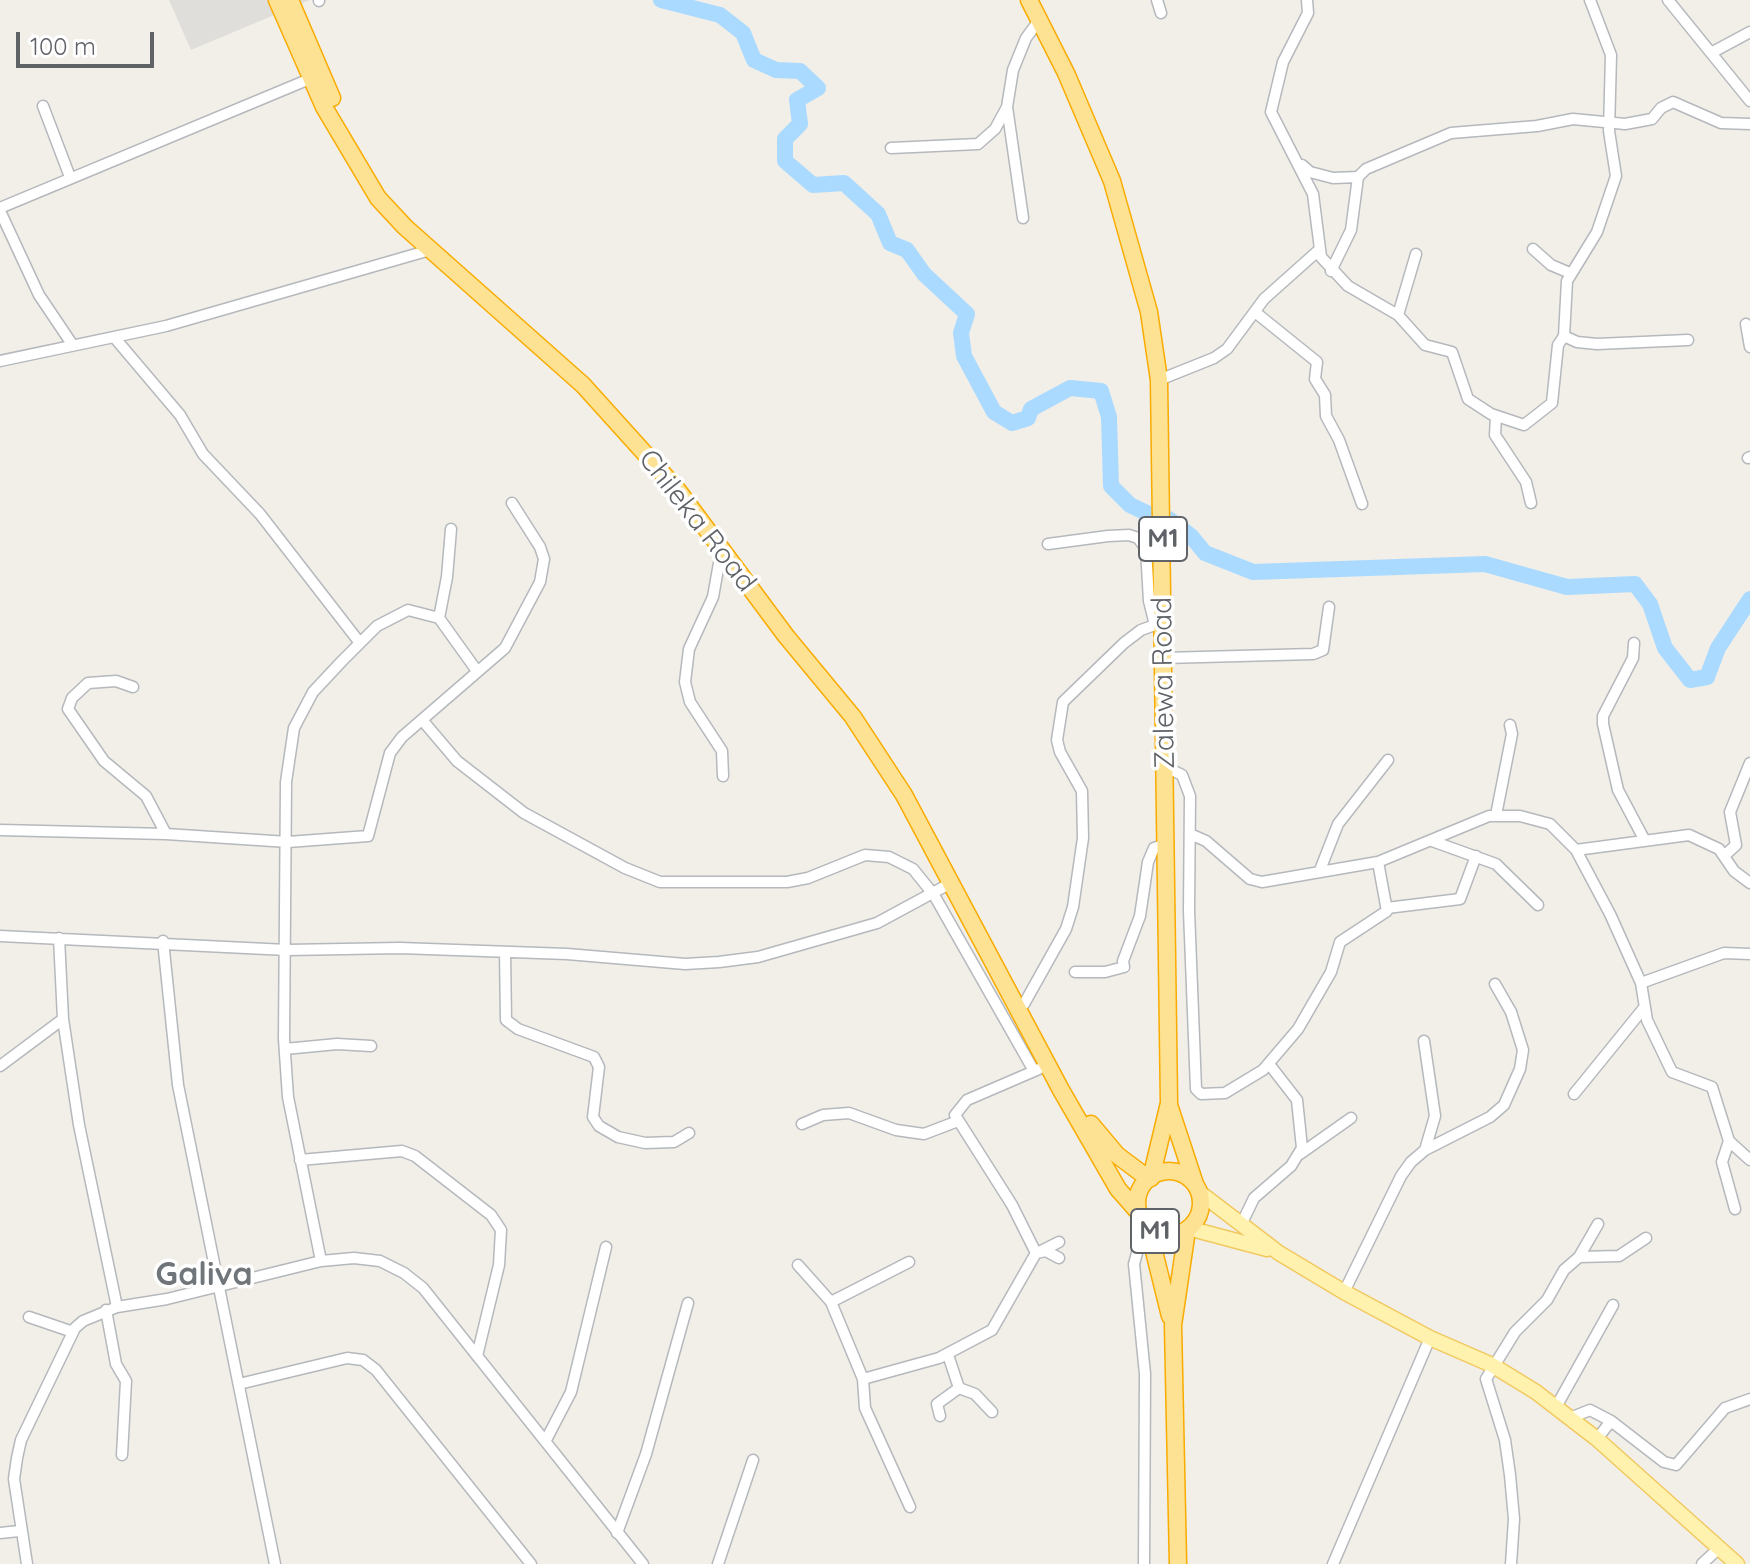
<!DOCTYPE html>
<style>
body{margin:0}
#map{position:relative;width:1750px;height:1564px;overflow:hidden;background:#f1efe8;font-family:Quicksand,sans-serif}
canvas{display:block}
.scale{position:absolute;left:16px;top:32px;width:138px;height:36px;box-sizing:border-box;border:4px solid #5f6368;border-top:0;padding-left:10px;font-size:24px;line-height:28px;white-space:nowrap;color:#5f6368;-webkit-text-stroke:6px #fff;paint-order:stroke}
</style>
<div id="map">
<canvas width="1750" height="1564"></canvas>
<div class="scale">100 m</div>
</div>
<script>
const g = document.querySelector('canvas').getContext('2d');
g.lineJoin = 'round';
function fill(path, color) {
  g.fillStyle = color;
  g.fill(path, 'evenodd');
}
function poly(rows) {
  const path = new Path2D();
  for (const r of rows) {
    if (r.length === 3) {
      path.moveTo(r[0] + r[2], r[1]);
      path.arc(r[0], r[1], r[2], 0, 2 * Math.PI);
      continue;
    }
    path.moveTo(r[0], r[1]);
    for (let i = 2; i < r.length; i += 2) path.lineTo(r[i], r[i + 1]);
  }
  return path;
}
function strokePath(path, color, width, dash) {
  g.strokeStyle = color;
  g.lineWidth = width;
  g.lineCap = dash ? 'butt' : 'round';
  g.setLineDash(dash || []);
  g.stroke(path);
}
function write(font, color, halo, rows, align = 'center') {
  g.font = font + ' Quicksand,sans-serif';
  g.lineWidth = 7;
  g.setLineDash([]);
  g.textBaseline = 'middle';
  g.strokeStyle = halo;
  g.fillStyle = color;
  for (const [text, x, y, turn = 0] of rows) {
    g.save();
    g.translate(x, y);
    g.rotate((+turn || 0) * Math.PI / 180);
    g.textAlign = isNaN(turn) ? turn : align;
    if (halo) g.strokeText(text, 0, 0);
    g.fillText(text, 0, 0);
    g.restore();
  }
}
const industrial = poly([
 [169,0,310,0,191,50]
]);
const river = poly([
 [661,0,720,15,743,33,754,60,776,70,800,71,818,88,797,100,800,124,785,139,785,161,813,185,844,183,878,214,890,243,907,250,924,274,967,314,961,333,964,356,994,412,1012,423,1028,418,1031,409,1070,388,1101,391,1109,417,1111,486,1130,505,1155,517],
 [1169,519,1191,536,1205,553,1253,572,1485,564,1567,587,1635,584,1650,604,1665,648,1690,680,1707,677,1718,648,1750,599]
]);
const minor = poly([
 [319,0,319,1],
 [1157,0,1161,13],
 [1307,0,1308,13,1283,62,1271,112,1313,194,1321,257,1348,286,1398,315,1425,345,1452,352,1468,399,1491,414,1524,425,1552,403,1558,345,1564,336,1567,281,1597,232,1616,176,1609,131,1611,55,1590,0],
 [1668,0,1750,101],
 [1711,53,1750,32],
 [43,106,70,177],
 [891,148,978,144,995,129,1007,107],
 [1302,165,1310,172,1333,178,1358,177],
 [0,208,312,78],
 [0,211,39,295,72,344],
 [1023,218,1007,107,1013,70,1026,38,1040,19],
 [1533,249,1551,265,1570,273],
 [1331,271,1351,230,1358,177,1366,169,1451,133,1537,126,1573,119,1625,124,1652,119,1661,108,1673,102,1721,123,1750,124],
 [1255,312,1317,362,1315,379,1325,395,1326,416,1339,440,1362,504],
 [1398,315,1416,254],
 [1746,324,1750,347],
 [1564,336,1577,342,1597,344,1688,340],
 [114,337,180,415,203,454,260,514,360,643],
 [0,361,166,326,430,250],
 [1159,380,1214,358,1227,349,1264,299,1320,249],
 [1496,416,1495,435,1526,482,1531,503],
 [1748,458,1750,457],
 [1048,544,1108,536,1129,535,1138,538,1146,549,1149,601,1155,625],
 [721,552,713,597,689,649,685,682,690,702,722,751,723,776],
 [439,618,447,577,451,529],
 [1634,643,1633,658,1603,716,1603,724,1618,790,1644,839],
 [1164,658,1313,654,1323,650,1329,607],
 [133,687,116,681,88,683,72,698,68,709,104,761,146,796,166,834],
 [423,721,457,761,524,813,625,868,660,882,787,882,808,878,865,855,889,857,913,869,934,895,1034,1071],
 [1166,767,1182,775,1190,796,1189,911,1196,1089,1201,1094,1225,1093,1263,1070,1298,1029,1331,972,1340,942,1387,911,1378,862],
 [1496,815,1512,734,1510,725],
 [0,830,166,834,288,842,368,836,390,753,402,737,505,648,540,582,544,559,540,547,512,503],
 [1190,834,1206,841,1250,879,1262,882,1378,862,1489,816,1520,816,1550,824,1576,850,1610,914,1641,983,1647,1020,1672,1072,1712,1087,1729,1141,1750,1160],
 [1432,841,1496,864,1538,905],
 [1576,850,1689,835,1719,849,1734,871,1750,883],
 [1724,856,1736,845,1730,812,1750,763],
 [1320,870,1338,824,1388,760],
 [1387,908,1460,899,1476,856],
 [0,936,287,950,400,948,567,954,685,964,719,962,758,957,877,923,951,883],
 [59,938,63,1019,79,1125,117,1307],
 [163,941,178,1085,275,1564],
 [505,952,506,1020,518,1029,594,1057,599,1067,593,1117,599,1126,618,1137,645,1143,674,1142,689,1133],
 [1075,972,1105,972,1124,967,1123,961,1140,916,1148,862,1154,848,1166,844],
 [1641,983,1724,953,1750,954],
 [1024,1004,1066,929,1073,907,1083,838,1082,791,1060,752,1057,740,1063,702,1124,643,1141,630,1163,622],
 [1424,1041,1435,1116,1425,1150],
 [285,1049,337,1044,371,1046],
 [0,1066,63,1019],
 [1574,1094,1643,1009],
 [802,1124,823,1115,849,1113,896,1130,924,1134,958,1121],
 [1729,1141,1722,1162,1735,1209],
 [1300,1154,1351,1118],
 [300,1160,402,1151,415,1156,491,1215,501,1230,499,1265,477,1356],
 [1241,1225,1254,1198,1291,1166,1302,1148,1297,1100,1269,1064],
 [1041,1251,1059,1242],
 [1036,1253,1012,1205,955,1115,967,1100,1039,1069],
 [1036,1253,1046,1251,1059,1258],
 [1579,1257,1619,1256,1646,1238],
 [321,1261,288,1097,284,1039,286,782,294,728,313,692,342,661,377,626,408,610,439,618,477,671],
 [798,1265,831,1302,863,1379,865,1408,910,1507],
 [1344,1292,1401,1176,1411,1162,1425,1150,1490,1117,1504,1105,1520,1069,1523,1050,1511,1012,1495,984],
 [831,1302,909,1262],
 [106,1310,116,1364,126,1381,122,1455],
 [29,1317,73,1332],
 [863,1379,939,1358,992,1330,1036,1253],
 [239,1384,347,1358,363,1360,376,1370,531,1564],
 [959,1388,975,1394,992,1412],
 [1556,1407,1613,1305],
 [940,1416,937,1404,959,1388,948,1355],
 [1570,1418,1590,1410,1611,1421],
 [1597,1439,1611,1421,1664,1462,1676,1465,1725,1408,1750,1399],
 [546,1440,571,1392,606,1247],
 [0,1533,19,1531],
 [617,1533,646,1454,688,1303],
 [27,1564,14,1479,17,1458,21,1440,75,1328,83,1321,117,1307,167,1299,321,1261,354,1258,380,1261,404,1273,423,1288,643,1564],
 [718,1564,753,1460],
 [1144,1564,1145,1374,1134,1264,1140,1242,1148,1234],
 [1333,1564,1430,1338],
 [1511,1564,1514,1519,1510,1475,1505,1440,1486,1379,1515,1332,1547,1300,1564,1270,1579,1257,1598,1224],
 [1702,1564,1719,1548]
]);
const major = poly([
 [1199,1192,1279,1253,1344,1292,1430,1338,1492,1365,1536,1392,1597,1439,1737,1564],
 [1188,1228,1267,1249]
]);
const highway = poly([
 [277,0,324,107,378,198,405,227,583,385,676,488,786,636,853,717,904,795,1061,1090,1118,1189,1140,1214],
 [290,0,332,98],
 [1029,0,1066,73,1112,181,1149,312,1159,380,1169,1103,1151,1178],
 [1169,1105,1195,1184],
 [1091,1124,1117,1155,1149,1179],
 [1169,1203,32],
 [1148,1227,1170,1316],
 [1178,1564,1173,1325,1187,1230]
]);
const shields = [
 [1163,539,48],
 [1155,1231,48]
];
const shieldNames = [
 ["M1",1163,539],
 ["M1",1155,1231]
];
const streetNames = [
 ["Chileka Road",697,521,52],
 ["Zalewa Road",1164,683,-91]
];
const quarterNames = [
 ["Galiva",204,1275]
];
fill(industrial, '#e0deda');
strokePath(river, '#aadaff', 16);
strokePath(minor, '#b5b8bc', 13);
strokePath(major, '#f2c960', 17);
strokePath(highway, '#f9ab00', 19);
strokePath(minor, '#fff', 10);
strokePath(major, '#fff2af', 14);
strokePath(highway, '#fde293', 16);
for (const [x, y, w] of shields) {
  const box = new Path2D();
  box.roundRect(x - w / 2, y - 22, w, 44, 6);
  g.fillStyle = '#fff';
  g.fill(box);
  strokePath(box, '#5f6368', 2);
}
write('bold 26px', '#5f6368', null, shieldNames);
write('28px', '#5f6368', '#fff', streetNames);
write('bold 32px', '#70757a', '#fff', quarterNames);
</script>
